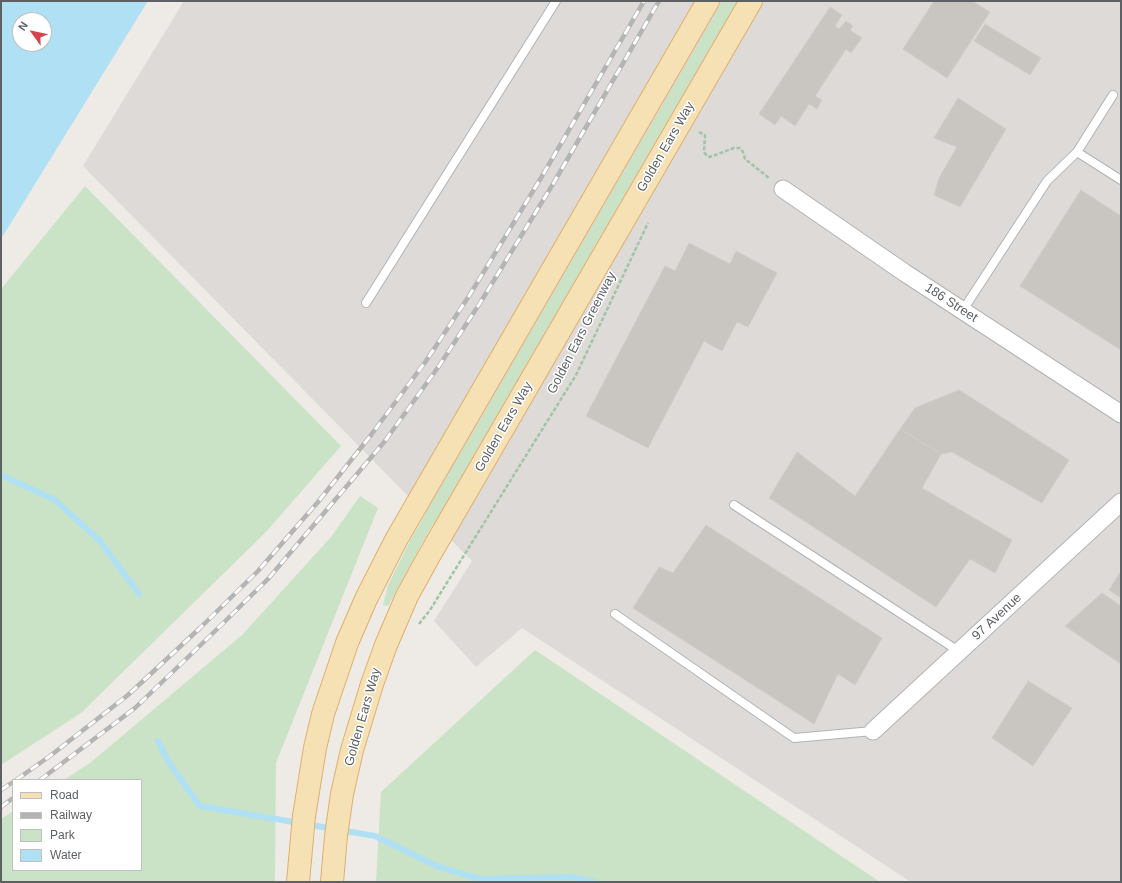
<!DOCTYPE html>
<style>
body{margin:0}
#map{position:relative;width:1122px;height:883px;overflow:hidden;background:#eeebe6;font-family:Arial,sans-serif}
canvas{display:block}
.frame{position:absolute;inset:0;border:2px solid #5e6164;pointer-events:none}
.legend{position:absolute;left:12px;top:779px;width:130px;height:92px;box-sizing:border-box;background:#fff;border:1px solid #bfc0c1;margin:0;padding:5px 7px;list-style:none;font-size:12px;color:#5e6164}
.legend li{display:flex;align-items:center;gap:8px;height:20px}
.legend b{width:20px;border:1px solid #bfc0c1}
.north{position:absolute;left:12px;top:12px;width:40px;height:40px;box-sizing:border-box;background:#fff;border:1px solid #bfc0c1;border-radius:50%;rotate:303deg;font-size:11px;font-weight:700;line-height:16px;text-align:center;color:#5e6164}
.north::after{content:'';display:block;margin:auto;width:14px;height:18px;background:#d4464f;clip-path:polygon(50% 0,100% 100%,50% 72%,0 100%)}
</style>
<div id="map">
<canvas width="1122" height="883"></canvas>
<div class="frame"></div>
<ul class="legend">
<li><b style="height:5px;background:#f5e1b4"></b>Road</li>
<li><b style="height:5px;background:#b3b4b4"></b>Railway</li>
<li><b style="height:11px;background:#cae2c6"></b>Park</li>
<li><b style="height:11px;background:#afe0f4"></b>Water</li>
</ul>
<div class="north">N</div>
</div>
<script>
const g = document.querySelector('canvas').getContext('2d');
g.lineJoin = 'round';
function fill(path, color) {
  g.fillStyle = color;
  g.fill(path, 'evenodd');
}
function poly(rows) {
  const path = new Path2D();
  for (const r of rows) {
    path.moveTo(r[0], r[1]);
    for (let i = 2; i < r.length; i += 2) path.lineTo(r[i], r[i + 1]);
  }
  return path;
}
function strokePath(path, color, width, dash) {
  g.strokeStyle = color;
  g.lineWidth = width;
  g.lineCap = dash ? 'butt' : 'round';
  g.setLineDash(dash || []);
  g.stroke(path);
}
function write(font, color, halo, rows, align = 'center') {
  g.font = font + ' Arial,sans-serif';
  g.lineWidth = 3;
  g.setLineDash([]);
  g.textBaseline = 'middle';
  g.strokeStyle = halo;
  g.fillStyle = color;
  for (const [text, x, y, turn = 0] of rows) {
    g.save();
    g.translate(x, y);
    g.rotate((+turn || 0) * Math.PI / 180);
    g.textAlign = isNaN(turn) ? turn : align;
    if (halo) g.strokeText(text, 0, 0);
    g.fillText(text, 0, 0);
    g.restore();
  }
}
const industrial = poly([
 [184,1,1121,1,1121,882,911,882,522,628,476,667,434,621,472,561,83,166]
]);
const green = poly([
 [723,1,737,1,421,545,388,606,383,605,388,585,411,539],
 [85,186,341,446,266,532,81,713,1,765,1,289],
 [360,496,378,508,276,763,275,882,1,882,1,819,13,811,13,870,141,870,141,780,64,780,90,763,242,635,331,537],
 [535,650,880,882,376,882,381,792]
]);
const water = poly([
 [1,1,148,1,1,239],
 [20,20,44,20,44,44,20,44]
]);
const stream = poly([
 [1,475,55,500,100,541,139,594],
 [158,741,169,763,200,806,375,836,439,867,480,879,572,877,594,882]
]);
const building = poly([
 [934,1,972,1,990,12,947,78,903,49,934,1],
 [830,7,842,15,835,26,839,29,846,21,853,26,850,30,862,38,851,53,846,49,815,96,822,100,817,109,809,104,795,126,781,116,775,125,759,114,830,7],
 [985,24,1041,58,1030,75,974,41,985,24],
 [958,98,1006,129,960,207,934,195,939,178,957,147,934,138,958,98],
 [1081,190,1121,216,1121,350,1020,286,1081,190],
 [689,243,730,264,736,251,777,273,748,327,737,322,722,351,704,341,648,448,586,416,665,266,675,271,689,243],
 [959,390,1069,460,1042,503,952,452,941,454,900,429,915,408,959,390],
 [900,429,941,454,922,488,1012,540,995,573,970,559,936,607,769,498,797,452,855,496,900,429],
 [706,525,882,638,855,685,838,674,814,724,633,608,659,567,673,573,706,525],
 [1121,571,1121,598,1109,590,1121,571],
 [1102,593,1121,606,1121,664,1065,626,1102,593],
 [1028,681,1072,708,1033,766,992,738,1028,681]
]);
const path = poly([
 [699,132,705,135,704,152,707,156,710,157,734,148,740,148,743,152,745,159,769,178],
 [419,624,430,610,576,375,648,223]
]);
const service = poly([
 [1077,152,1121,180],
 [366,303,556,1],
 [963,310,1047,181,1077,152,1113,95],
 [734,505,960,652],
 [615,614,794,738,873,731]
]);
const minor = poly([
 [783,189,905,273,1121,414],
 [873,731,1121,502]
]);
const primary = poly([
 [298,882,304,816,315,748,323,714,347,643,366,599,396,540,708,1],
 [332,882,336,836,342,794,352,750,372,684,386,645,407,596,429,556,751,1]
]);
const rail = poly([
 [16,780,50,756,128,695,200,628,258,571,318,502,371,435,426,361,469,296,541,178,644,1],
 [40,780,135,708,210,636,268,579,385,441,439,366,480,303,553,184,659,1],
 [1,790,13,782],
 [1,807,13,798]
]);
const streetNames = [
 ["Golden Ears Way",666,147,-60],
 ["186 Street",951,303,33],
 ["Golden Ears Greenway",582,333,-63],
 ["Golden Ears Way",504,427,-60],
 ["97 Avenue",997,617,-43],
 ["Golden Ears Way",363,717,-74]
];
fill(industrial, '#dddad8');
fill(green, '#cae2c6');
fill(water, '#afe0f4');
strokePath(stream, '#afe0f4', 6);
fill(building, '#c9c6c2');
strokePath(building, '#d2ccc5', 1);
strokePath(service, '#b1b3b6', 10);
strokePath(minor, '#b1b3b6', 19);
strokePath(primary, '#e0af6d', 24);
strokePath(path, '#a2c4a6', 2.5, [4, 2]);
strokePath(service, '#fff', 8);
strokePath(minor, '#fff', 17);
strokePath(primary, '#f5e1b4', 22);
strokePath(rail, '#b3b4b4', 4.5);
strokePath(rail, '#fff', 3, [9]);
write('13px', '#5e6164', '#fff', streetNames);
</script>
